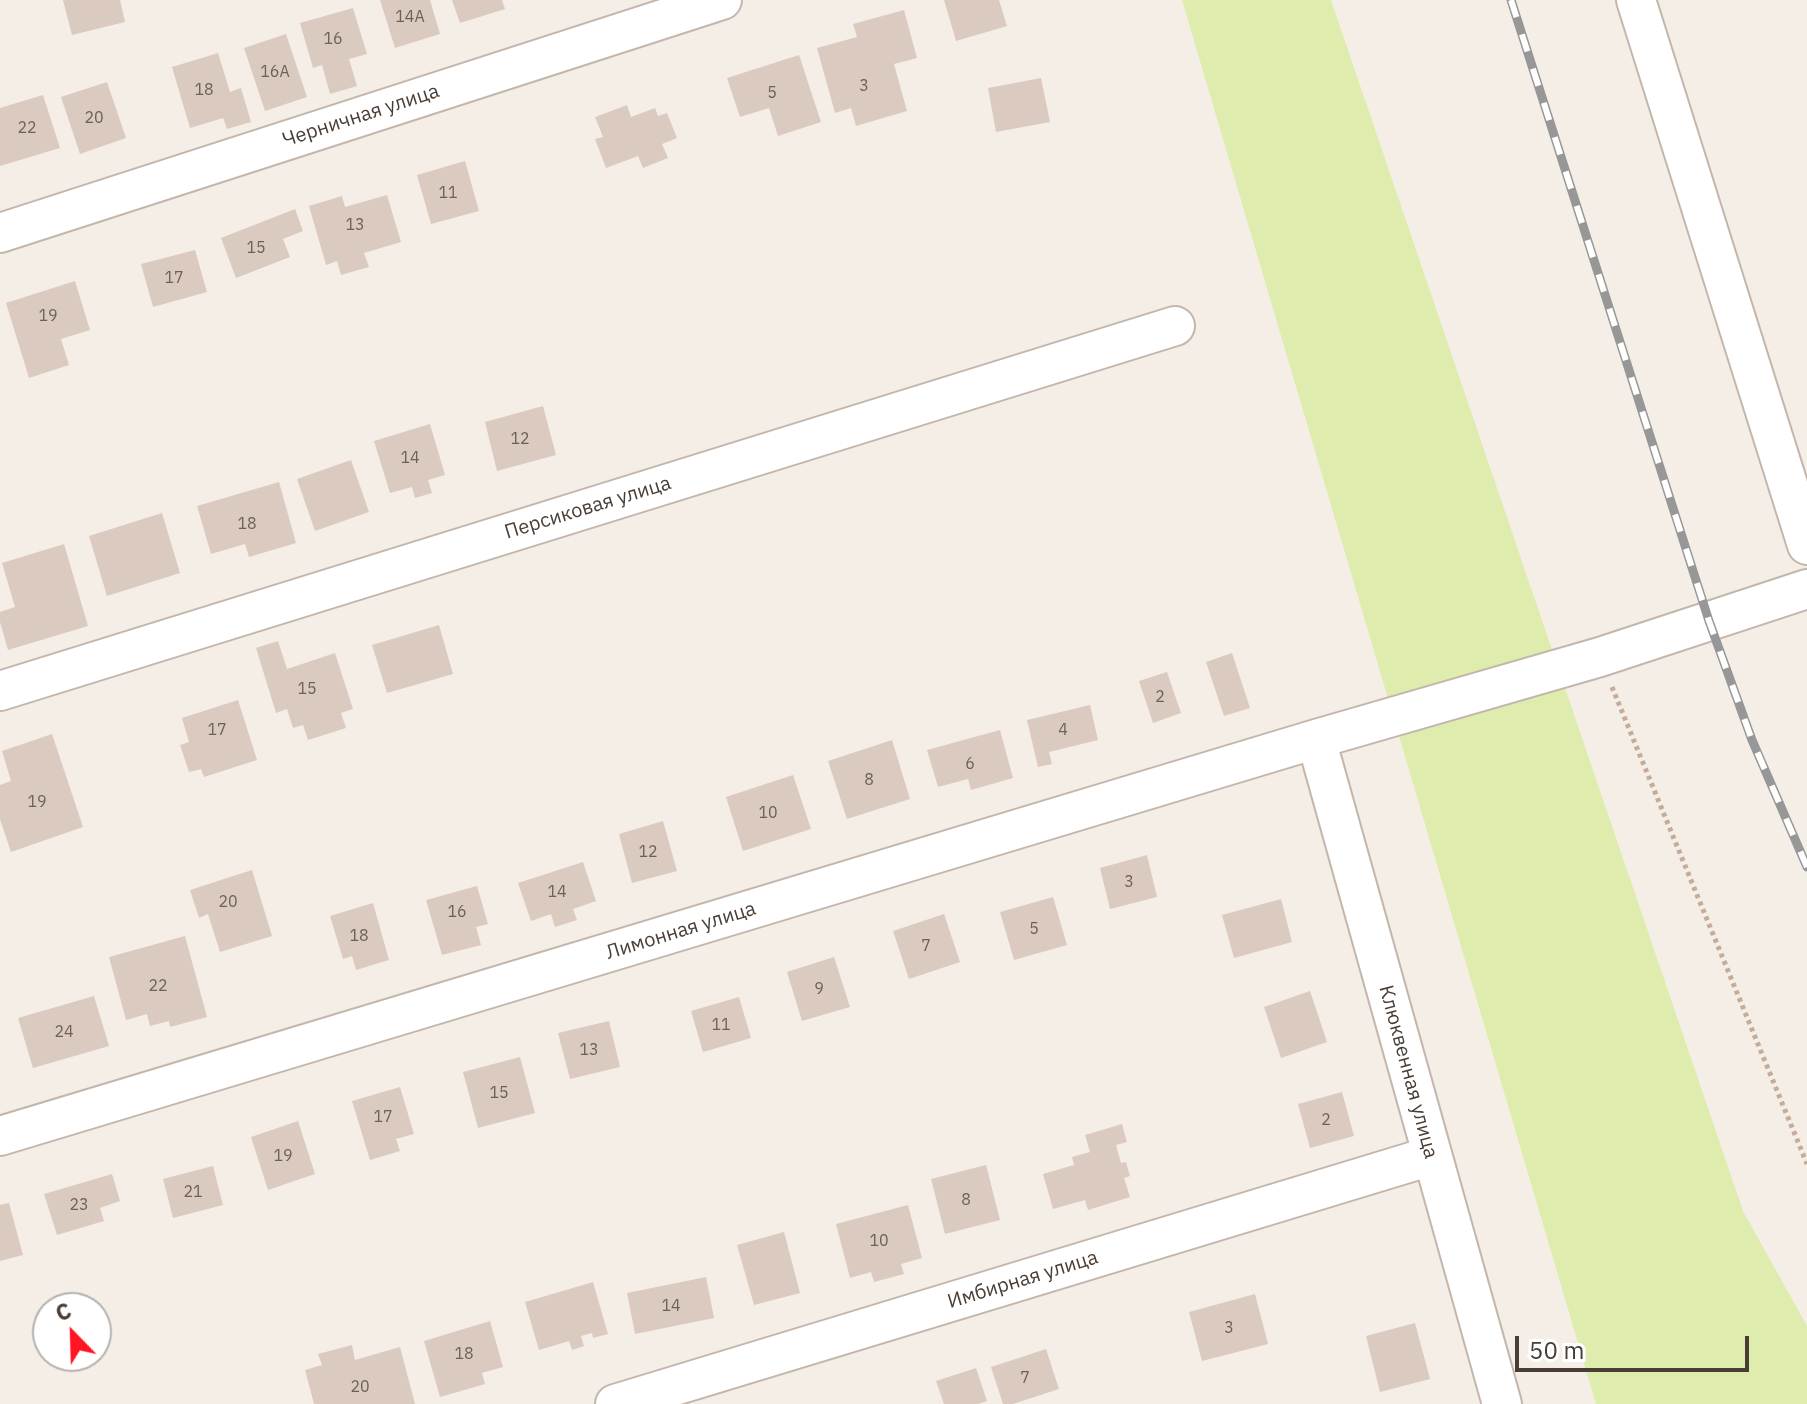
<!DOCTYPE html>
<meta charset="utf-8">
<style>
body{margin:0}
#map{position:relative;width:1807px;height:1404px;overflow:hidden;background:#f5eee7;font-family:"IBM Plex Sans",sans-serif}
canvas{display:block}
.north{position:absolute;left:32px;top:1292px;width:80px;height:80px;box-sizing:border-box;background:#fff;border:2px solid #b6b1ae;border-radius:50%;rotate:337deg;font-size:22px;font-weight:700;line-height:32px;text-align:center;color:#493d35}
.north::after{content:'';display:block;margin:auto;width:28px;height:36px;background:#ff1524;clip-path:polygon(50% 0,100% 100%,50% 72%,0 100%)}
.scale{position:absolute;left:1515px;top:1336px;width:234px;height:36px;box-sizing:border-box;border:4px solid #493d35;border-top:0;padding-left:10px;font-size:24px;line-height:28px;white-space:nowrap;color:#493d35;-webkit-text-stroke:6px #fff;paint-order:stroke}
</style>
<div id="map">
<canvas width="1807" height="1404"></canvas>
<div class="north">С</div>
<div class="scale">50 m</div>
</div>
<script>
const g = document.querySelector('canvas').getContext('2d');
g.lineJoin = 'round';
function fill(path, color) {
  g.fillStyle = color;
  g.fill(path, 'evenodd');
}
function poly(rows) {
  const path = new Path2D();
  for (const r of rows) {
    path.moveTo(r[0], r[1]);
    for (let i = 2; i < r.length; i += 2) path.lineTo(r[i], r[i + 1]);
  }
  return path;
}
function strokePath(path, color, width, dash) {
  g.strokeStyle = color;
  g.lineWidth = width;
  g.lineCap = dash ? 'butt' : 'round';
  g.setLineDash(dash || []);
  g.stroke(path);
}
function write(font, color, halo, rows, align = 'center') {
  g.font = font + ' "IBM Plex Sans",sans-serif';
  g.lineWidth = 6;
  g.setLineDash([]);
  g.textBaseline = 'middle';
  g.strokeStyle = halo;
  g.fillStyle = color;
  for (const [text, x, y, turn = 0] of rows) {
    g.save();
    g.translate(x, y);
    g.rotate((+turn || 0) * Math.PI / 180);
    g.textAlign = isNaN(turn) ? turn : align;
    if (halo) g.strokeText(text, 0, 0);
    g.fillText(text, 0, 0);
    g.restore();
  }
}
const green = poly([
 [1182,0,1331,0,1743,1211,1807,1326,1807,1404,1596,1404]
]);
const building = poly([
 [63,0,120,0,125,22,72,35],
 [380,0,430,0,440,34,395,48],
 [452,0,502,0,505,9,460,23],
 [944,0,999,0,1007,26,956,41],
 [353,8,367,54,349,59,357,86,330,94,322,65,313,68,300,23],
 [904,10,917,58,894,64,907,111,856,126,851,108,835,113,817,48,857,37,853,24],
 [286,34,307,97,265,111,244,48],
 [218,53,230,92,241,88,251,122,227,129,223,118,190,128,172,67],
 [799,55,821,122,778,136,769,108,740,117,727,78],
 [1041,78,1050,122,996,132,988,88],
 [107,82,126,138,80,154,61,97],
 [43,95,60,148,0,166,0,108],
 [627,105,631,117,655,108,658,116,667,113,677,138,662,144,668,158,643,168,638,156,606,168,595,139,603,137,595,117],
 [465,161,479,211,431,224,417,175],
 [387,195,401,242,364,253,369,267,341,275,337,261,326,265,309,206,342,196,345,207],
 [295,209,303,231,283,239,290,257,236,278,221,238],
 [195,250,207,292,153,307,141,264],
 [75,281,90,330,61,339,69,365,29,378,6,303],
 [543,406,556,455,497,471,485,422],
 [430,424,445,475,428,480,432,493,415,498,412,487,390,493,374,441],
 [351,460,369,512,315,531,297,479],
 [279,482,296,543,249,557,245,544,211,554,197,506],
 [162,513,180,573,107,596,89,536],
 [64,544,88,626,8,650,0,622,0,612,15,607,2,563],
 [439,625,453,674,387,693,372,645],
 [278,641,287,669,335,653,353,709,341,713,346,728,308,740,303,725,293,728,287,709,276,713,256,648],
 [1232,653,1250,708,1224,716,1206,662],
 [1167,672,1181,713,1153,723,1139,681],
 [238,700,257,760,204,777,201,769,189,772,180,745,189,742,182,718],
 [1090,705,1098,740,1049,752,1052,764,1038,767,1027,720],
 [1000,730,1013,778,971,790,968,779,938,787,927,750],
 [52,734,83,827,11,852,0,819,0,785,11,781,2,751],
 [892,740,910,799,847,819,828,761],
 [793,775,811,829,743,851,726,797],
 [663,821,677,871,632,883,619,834],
 [1147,855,1157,897,1110,909,1100,868],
 [583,862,596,901,573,909,577,920,555,927,551,914,531,921,518,883],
 [252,870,272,936,220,952,208,914,199,918,190,890],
 [477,886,488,924,476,927,481,945,442,955,426,900],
 [1053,897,1067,945,1014,960,1000,912],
 [1281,899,1292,942,1234,958,1222,915],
 [373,903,389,960,356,970,352,956,343,959,330,916],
 [944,914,960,962,909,979,893,931],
 [185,936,207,1017,170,1027,169,1021,150,1026,147,1014,126,1020,109,957],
 [834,957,850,1007,802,1021,787,972],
 [1310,991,1327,1042,1281,1058,1264,1007],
 [94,996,109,1046,33,1068,18,1018],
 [739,997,751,1038,703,1052,691,1011],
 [609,1021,620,1067,570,1079,558,1033],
 [520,1057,535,1113,478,1128,463,1072],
 [400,1087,414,1134,396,1139,400,1151,370,1160,352,1101],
 [1342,1092,1354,1136,1310,1148,1298,1104],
 [298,1121,315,1174,268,1190,251,1137],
 [1122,1124,1127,1142,1116,1145,1121,1163,1126,1162,1130,1176,1124,1178,1130,1197,1088,1210,1085,1200,1053,1209,1043,1174,1074,1165,1072,1157,1090,1152,1085,1135],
 [986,1165,1000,1220,945,1234,931,1179],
 [213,1166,223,1205,173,1218,163,1179],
 [112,1174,120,1201,100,1208,104,1221,57,1235,44,1194],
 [9,1203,23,1255,0,1261,0,1205],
 [908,1205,922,1258,901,1264,904,1274,874,1282,871,1272,850,1278,836,1224],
 [784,1232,800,1293,754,1305,737,1245],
 [706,1277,714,1318,635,1334,627,1293],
 [593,1282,608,1334,593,1338,592,1333,581,1336,584,1346,572,1350,569,1341,539,1350,525,1302],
 [1255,1294,1268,1344,1202,1361,1189,1312],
 [490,1321,503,1367,482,1373,485,1384,440,1397,424,1341],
 [1415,1323,1430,1379,1380,1392,1366,1336],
 [352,1345,355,1360,400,1347,415,1404,314,1404,305,1370,322,1365,318,1354],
 [1046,1349,1059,1389,1013,1404,1003,1404,991,1367],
 [976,1368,987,1401,978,1404,944,1404,936,1381]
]);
const path = poly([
 [1612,687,1807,1164]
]);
const minor = poly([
 [1636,0,1807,545],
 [0,233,722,0],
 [0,691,1175,326],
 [1316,739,1502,1404],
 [0,1136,1316,739,1600,657,1807,589],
 [615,1404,1431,1156]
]);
const rail = poly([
 [1511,0,1709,621,1752,740,1807,867]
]);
const numberNames = [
 ["14А",410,17],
 ["16",333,39],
 ["16А",275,72],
 ["3",864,86],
 ["18",204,90],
 ["5",772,93],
 ["20",94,118],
 ["22",27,128],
 ["11",448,193],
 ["13",355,225],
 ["15",256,248],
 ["17",174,278],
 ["19",48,316],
 ["12",520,439],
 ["14",410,458],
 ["18",247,524],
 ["15",307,689],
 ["2",1160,697],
 ["17",217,730],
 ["4",1063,730],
 ["6",970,764],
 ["8",869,780],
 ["19",37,802],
 ["10",768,813],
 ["12",648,852],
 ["3",1129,882],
 ["14",557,892],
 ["20",228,902],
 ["16",457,912],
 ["5",1034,929],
 ["18",359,936],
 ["7",926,946],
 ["22",158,986],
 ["9",819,989],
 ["11",721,1025],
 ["24",64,1032],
 ["13",589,1050],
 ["15",499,1093],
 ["17",383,1117],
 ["2",1326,1120],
 ["19",283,1156],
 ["21",193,1192],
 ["8",966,1200],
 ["23",79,1205],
 ["10",879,1241],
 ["14",671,1306],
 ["3",1229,1328],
 ["18",464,1354],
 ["7",1025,1378],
 ["20",360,1387]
];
const streetNames = [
 ["Черничная улица",361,116,-18],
 ["Персиковая улица",588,508,-17],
 ["Лимонная улица",681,931,-17],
 ["Клюквенная улица",1408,1072,75],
 ["Имбирная улица",1023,1280,-17]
];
fill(green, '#deedad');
fill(building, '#dbcabf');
strokePath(minor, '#c5b6ac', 42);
strokePath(path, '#c5ac99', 5, [4, 4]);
strokePath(minor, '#fff', 38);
strokePath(rail, '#979797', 9);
strokePath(rail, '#fff', 6, [18]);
write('16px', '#6e6058', null, numberNames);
write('20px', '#493d35', '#fff', streetNames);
</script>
